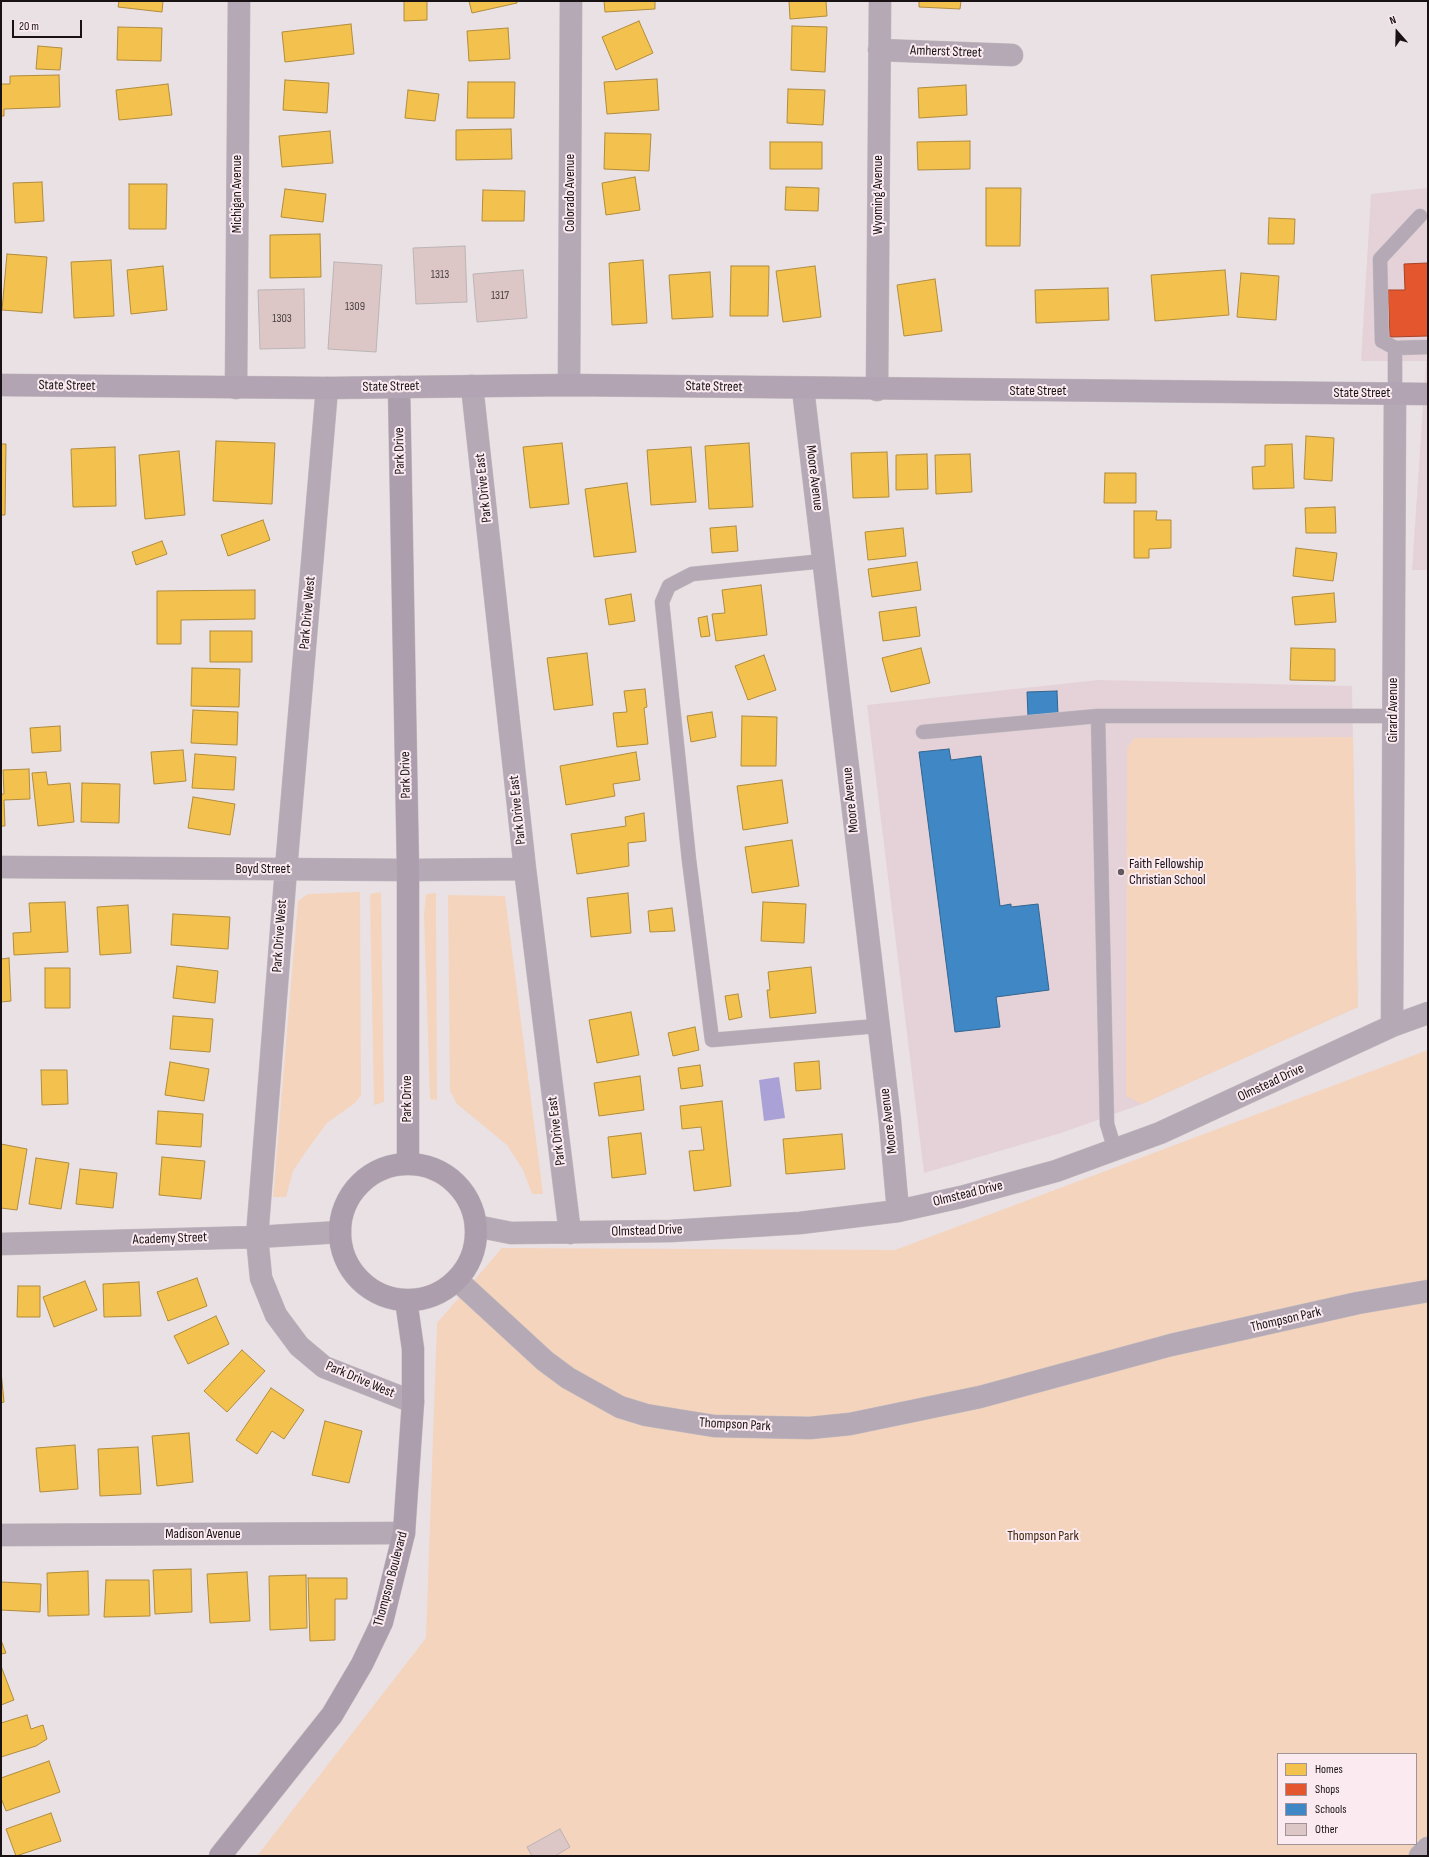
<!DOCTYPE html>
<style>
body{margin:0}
#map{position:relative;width:1429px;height:1857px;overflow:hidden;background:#eae1e4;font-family:"Sofia Sans Condensed",sans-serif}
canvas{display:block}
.frame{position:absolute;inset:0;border:2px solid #181214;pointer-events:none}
.legend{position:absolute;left:1277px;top:1753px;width:140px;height:92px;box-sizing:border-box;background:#fbeaf0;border:1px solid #a09498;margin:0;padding:5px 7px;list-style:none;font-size:12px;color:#181214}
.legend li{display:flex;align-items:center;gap:8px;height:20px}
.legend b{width:20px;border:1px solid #a09498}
.north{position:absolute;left:1377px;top:12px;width:40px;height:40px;-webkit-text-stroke:3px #fbeaf0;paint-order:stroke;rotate:340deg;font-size:11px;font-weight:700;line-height:16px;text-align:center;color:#181214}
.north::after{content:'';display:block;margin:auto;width:14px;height:18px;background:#181214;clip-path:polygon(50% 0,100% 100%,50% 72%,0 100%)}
.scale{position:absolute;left:12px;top:20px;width:70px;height:18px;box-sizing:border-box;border:2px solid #181214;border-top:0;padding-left:5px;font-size:12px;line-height:14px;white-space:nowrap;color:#181214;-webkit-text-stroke:3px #fbeaf0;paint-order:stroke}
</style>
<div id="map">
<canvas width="1429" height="1857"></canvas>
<div class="frame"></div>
<ul class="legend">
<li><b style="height:11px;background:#f2c14e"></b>Homes</li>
<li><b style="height:11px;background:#e4572e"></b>Shops</li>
<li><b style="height:11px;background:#3f88c5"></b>Schools</li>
<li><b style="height:11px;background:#dcc7c6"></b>Other</li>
</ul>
<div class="north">N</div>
<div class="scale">20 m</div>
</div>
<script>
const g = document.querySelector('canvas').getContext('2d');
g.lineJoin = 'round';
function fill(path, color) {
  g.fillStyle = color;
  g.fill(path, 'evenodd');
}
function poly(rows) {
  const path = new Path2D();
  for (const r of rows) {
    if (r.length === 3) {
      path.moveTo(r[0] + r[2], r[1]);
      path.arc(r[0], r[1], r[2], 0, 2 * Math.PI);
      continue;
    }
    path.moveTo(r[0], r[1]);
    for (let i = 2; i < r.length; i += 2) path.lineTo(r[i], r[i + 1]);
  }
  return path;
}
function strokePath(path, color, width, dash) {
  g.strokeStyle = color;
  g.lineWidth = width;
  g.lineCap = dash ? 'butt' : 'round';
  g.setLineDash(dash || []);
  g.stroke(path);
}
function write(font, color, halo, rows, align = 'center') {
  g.font = font + ' "Sofia Sans Condensed",sans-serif';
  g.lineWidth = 4;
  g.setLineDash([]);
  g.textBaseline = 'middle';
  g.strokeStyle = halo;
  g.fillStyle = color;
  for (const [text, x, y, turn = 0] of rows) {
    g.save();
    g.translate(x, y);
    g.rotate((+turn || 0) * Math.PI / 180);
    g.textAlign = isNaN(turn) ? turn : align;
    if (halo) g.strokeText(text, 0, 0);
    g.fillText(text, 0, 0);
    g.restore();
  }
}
const built = poly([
 [1428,188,1428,570,1412,570,1426,361,1361,361,1371,194],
 [1098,680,1352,686,1358,1007,1142,1104,1061,1133,924,1173,867,705]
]);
const green = poly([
 [1353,737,1358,1007,1142,1104,1126,1096,1127,748,1134,738],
 [360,892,361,1095,355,1103,327,1123,307,1150,293,1171,286,1197,273,1197,298,901,308,894],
 [381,892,384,1102,374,1105,370,894],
 [436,893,436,904,437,1100,430,1099,424,915,426,894],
 [448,895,505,896,543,1194,532,1194,523,1170,507,1145,457,1104,450,1091],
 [1428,1050,1428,1856,257,1856,426,1638,437,1323,502,1248,895,1250],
 [1278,1754,1416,1754,1416,1844,1278,1844]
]);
const water = poly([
 [779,1077,785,1118,764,1121,759,1080]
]);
const homes = poly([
 [119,1,163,1,162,12,118,7,119,1],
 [404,1,427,1,427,20,404,21,404,1],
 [469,1,517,1,517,3,472,13,469,1],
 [604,1,655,1,655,9,605,12,604,1],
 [789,1,826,1,827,16,790,19,789,1],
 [919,1,961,1,960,9,919,7,919,1],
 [639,21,653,53,616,70,602,37,639,21],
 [351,24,354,54,285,62,282,32,351,24],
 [792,26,827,27,825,72,791,70,792,26],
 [118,27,162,28,161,61,117,60,118,27],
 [508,28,510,59,469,61,467,31,508,28],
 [38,46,62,48,60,70,36,69,38,46],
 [59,75,60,107,4,109,4,116,1,116,1,84,10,84,10,76,59,75],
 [657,79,659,110,607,114,604,82,657,79],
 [285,80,329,83,327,113,283,110,285,80],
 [468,82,515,82,514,118,467,118,468,82],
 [168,84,172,115,119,120,116,90,168,84],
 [966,85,967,115,919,118,918,88,966,85],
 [788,89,825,90,823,125,787,123,788,89],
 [408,90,439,94,435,121,405,118,408,90],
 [511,129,512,159,456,160,456,130,511,129],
 [330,131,333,163,282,167,279,136,330,131],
 [605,133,651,134,649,171,604,169,605,133],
 [970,141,970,169,918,170,917,142,970,141],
 [770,142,822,142,822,169,770,169,770,142],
 [635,177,640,210,606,215,602,183,635,177],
 [42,182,44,221,15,223,13,183,42,182],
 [129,184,167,184,166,229,129,229,129,184],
 [786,187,819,188,818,211,785,210,786,187],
 [986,188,1021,188,1020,246,986,246,986,188],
 [285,189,326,194,323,222,281,217,285,189],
 [483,190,525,191,524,221,482,221,483,190],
 [1269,218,1295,219,1294,244,1268,244,1269,218],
 [320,234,321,277,270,278,270,235,320,234],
 [7,254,47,257,42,313,2,310,7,254],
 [111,260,114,316,74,318,71,262,111,260],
 [643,260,647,323,612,325,609,263,643,260],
 [163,266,167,310,131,314,127,270,163,266],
 [731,266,769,266,768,316,730,316,731,266],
 [815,266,821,317,783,322,776,271,815,266],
 [1225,270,1229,315,1155,321,1151,275,1225,270],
 [710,272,713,317,672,319,669,275,710,272],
 [1241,273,1279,276,1276,320,1237,317,1241,273],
 [935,279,942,331,904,336,897,285,935,279],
 [1108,288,1109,320,1036,323,1035,290,1108,288],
 [1306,436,1334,438,1332,481,1304,479,1306,436],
 [216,441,275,443,272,504,213,501,216,441],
 [562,443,569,504,530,508,523,447,562,443],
 [749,443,753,507,709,509,705,446,749,443],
 [1,444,6,444,5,515,1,515,1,444],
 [1292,444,1294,488,1253,489,1252,467,1265,466,1265,445,1292,444],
 [115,447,116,506,73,507,71,449,115,447],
 [691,447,696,502,651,505,647,450,691,447],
 [179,451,185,515,145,519,139,455,179,451],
 [887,452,889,497,853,498,851,453,887,452],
 [927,454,928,489,896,490,896,455,927,454],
 [970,454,972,492,936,494,935,455,970,454],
 [1105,473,1136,473,1136,503,1104,503,1105,473],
 [627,483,636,552,594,557,585,489,627,483],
 [1335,507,1336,533,1306,533,1305,508,1335,507],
 [1134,511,1157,511,1156,520,1171,520,1171,548,1149,549,1149,558,1134,558,1134,511],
 [263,520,270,540,228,556,221,535,263,520],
 [736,526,738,551,712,553,710,528,736,526],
 [903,528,906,556,868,560,865,532,903,528],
 [162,541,167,554,136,565,132,552,162,541],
 [1296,548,1337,553,1333,581,1293,576,1296,548],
 [917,562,921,590,872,597,868,569,917,562],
 [761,585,767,635,716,641,712,614,725,613,722,590,761,585],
 [255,590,255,619,181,620,181,644,157,644,157,591,255,590],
 [1334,593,1336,622,1295,625,1292,597,1334,593],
 [631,594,635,621,609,625,605,599,631,594],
 [916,607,920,636,883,641,879,612,916,607],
 [707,616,710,636,701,637,698,618,707,616],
 [210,631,252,631,252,662,210,662,210,631],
 [921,648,930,683,891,692,882,658,921,648],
 [1291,648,1335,649,1335,681,1290,680,1291,648],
 [587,653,593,705,554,710,547,658,587,653],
 [764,655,776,690,748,700,735,666,764,655],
 [192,668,240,669,239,707,191,706,192,668],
 [645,689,647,707,644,708,648,744,617,747,613,713,627,712,624,691,645,689],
 [193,710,238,712,237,745,191,743,193,710],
 [712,712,716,737,691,742,687,716,712,712],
 [742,716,777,717,776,766,741,766,742,716],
 [60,726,61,751,32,753,30,728,60,726],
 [183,750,186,781,154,784,151,752,183,750],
 [636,752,640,780,613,784,615,796,566,805,560,766,636,752],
 [195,754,236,757,234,790,192,788,195,754],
 [29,769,30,799,4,800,5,826,1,826,1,794,4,794,3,770,29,769],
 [46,772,48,785,70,783,74,822,38,826,32,773,46,772],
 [782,780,788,823,743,830,737,786,782,780],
 [82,783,120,784,119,823,81,822,82,783],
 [193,797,235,804,230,835,188,828,193,797],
 [644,813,646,841,628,843,629,866,577,874,571,834,626,826,625,817,644,813],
 [792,840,799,886,752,893,745,847,792,840],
 [628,893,631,933,591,937,587,898,628,893],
 [65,902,68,952,14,955,13,933,31,932,29,903,65,902],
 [763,902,806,904,804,943,761,941,763,902],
 [128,905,131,953,100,955,97,907,128,905],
 [672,908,675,931,650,932,648,911,672,908],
 [173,914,230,917,228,949,171,945,173,914],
 [9,958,11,1001,1,1002,1,959,9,958],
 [177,966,218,971,215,1003,173,998,177,966],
 [811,967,816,1013,770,1018,767,990,770,990,768,972,811,967],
 [45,968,70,968,70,1008,45,1008,45,968],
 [738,994,742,1017,729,1020,725,996,738,994],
 [631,1012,639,1055,597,1063,589,1020,631,1012],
 [173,1016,213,1019,210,1052,170,1049,173,1016],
 [695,1027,699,1050,673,1056,668,1033,695,1027],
 [819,1061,821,1089,796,1091,794,1063,819,1061],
 [170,1062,209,1069,204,1101,165,1095,170,1062],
 [700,1065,703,1086,681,1089,678,1068,700,1065],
 [41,1070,67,1070,68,1104,42,1105,41,1070],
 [640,1076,644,1110,599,1116,594,1083,640,1076],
 [722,1101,731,1186,694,1191,689,1151,704,1150,701,1127,682,1129,680,1106,722,1101],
 [158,1111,203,1114,201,1147,156,1144,158,1111],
 [641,1133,646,1174,612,1178,608,1137,641,1133],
 [842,1134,845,1169,786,1174,783,1139,842,1134],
 [1,1144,27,1149,17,1210,1,1208,1,1144],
 [162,1157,205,1161,201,1199,159,1195,162,1157],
 [36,1158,69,1163,61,1209,29,1204,36,1158],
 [80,1169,117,1173,113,1208,76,1204,80,1169],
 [197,1278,207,1306,168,1321,157,1292,197,1278],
 [85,1281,97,1310,54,1327,43,1297,85,1281],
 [139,1282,141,1316,104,1317,103,1284,139,1282],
 [18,1286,40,1286,40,1317,17,1317,18,1286],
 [216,1316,229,1344,188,1364,174,1336,216,1316],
 [242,1350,265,1371,227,1412,204,1391,242,1350],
 [1,1371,4,1402,1,1403,1,1371],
 [271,1388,304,1410,284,1439,272,1431,257,1454,236,1440,271,1388],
 [325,1421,362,1431,349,1483,312,1475,325,1421],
 [189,1433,193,1482,157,1486,152,1436,189,1433],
 [75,1445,78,1489,40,1492,36,1448,75,1445],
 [138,1447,141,1494,100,1496,98,1449,138,1447],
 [191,1569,192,1612,155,1614,153,1570,191,1569],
 [88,1571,89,1615,48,1616,47,1573,88,1571],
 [247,1572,250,1621,210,1623,207,1574,247,1572],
 [306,1575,307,1628,270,1630,269,1576,306,1575],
 [308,1578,347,1578,347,1599,335,1599,335,1640,310,1641,308,1578],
 [106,1580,149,1580,150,1616,104,1617,106,1580],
 [1,1582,41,1584,40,1612,1,1610,1,1582],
 [1,1640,6,1653,1,1654,1,1640],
 [1,1666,14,1700,1,1705,1,1666],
 [27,1715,31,1729,43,1725,47,1739,36,1746,1,1757,1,1723,27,1715],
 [49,1761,60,1792,6,1811,1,1798,1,1778,49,1761],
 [51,1813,61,1841,16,1856,6,1829,51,1813]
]);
const shops = poly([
 [1428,263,1428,336,1390,337,1388,290,1405,290,1404,264,1428,263]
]);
const schools = poly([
 [1057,691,1058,715,1028,716,1027,692,1057,691],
 [949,749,951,760,981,756,1000,906,1011,904,1011,907,1038,904,1049,990,996,997,1000,1027,955,1032,919,752,949,749]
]);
const building = poly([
 [465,246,467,302,416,304,413,248,465,246],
 [334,262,382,265,376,352,328,349,334,262],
 [523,270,527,318,477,322,473,274,523,270],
 [304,289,305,348,260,349,258,290,304,289],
 [560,1829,570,1847,555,1856,532,1856,527,1847,560,1829]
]);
const lane = poly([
 [1395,348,1382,341,1380,259,1420,216],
 [1395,394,1395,348,1428,347],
 [824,561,692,574,669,586,662,602,689,860,712,1040,877,1026],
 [923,732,1098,716],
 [1115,1150,1107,1124,1098,716,1393,716]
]);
const street = poly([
 [879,50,1012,55],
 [569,385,571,1],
 [472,386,525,869,570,1233],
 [236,388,239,1],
 [327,388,286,869,257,1237,261,1278,276,1315,299,1346,324,1367,413,1402],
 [803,389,890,1121,898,1211],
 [877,390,880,1],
 [1,867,408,870,525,869],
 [1392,1026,1395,394],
 [476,1226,511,1233,671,1231,800,1223,898,1211,961,1197,1056,1171,1160,1133,1392,1026,1428,1013],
 [1,1244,257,1237,340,1232],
 [457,1280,545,1361,568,1378,620,1407,646,1415,714,1426,810,1428,850,1424,980,1397,1171,1345,1358,1303,1428,1291],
 [1,1535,404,1533],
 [1420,1856,1428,1848]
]);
const secondary = poly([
 [399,387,408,870,408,1164],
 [408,1232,68],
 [220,1856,332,1715,362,1664,382,1622,404,1533,413,1402,413,1349,406,1300]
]);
const highway = poly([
 [1,385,327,388,569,385,1428,394]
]);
const markers = [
 [1121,872,4,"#625a5d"]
];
const numberNames = [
 ["1313",440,275],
 ["1317",500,296],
 ["1309",355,307],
 ["1303",282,319]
];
const streetNames = [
 ["Amherst Street",946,52,2],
 ["Colorado Avenue",570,193,-90],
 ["Michigan Avenue",237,194,-90],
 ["Wyoming Avenue",878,195,-90],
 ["State Street",67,386,1],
 ["State Street",391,387,-1],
 ["State Street",714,387,1],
 ["State Street",1038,391],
 ["State Street",1362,393],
 ["Park Drive",400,451,-91],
 ["Moore Avenue",814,478,83],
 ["Park Drive East",484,488,-96],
 ["Park Drive West",308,613,-85],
 ["Girard Avenue",1393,710,-90],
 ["Park Drive",406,775,-91],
 ["Moore Avenue",851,800,-96],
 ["Park Drive East",518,810,-96],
 ["Boyd Street",263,869],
 ["Park Drive West",280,936,-86],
 ["Olmstead Drive",1271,1083,-25],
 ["Park Drive",407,1099,-90],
 ["Moore Avenue",889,1121,-97],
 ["Park Drive East",557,1131,-97],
 ["Olmstead Drive",968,1194,-14],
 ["Olmstead Drive",647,1231,-2],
 ["Academy Street",170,1239,-2],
 ["Thompson Park",1286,1320,-13],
 ["Park Drive West",360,1380,23],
 ["Thompson Park",735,1425,3],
 ["Madison Avenue",203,1534],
 ["Thompson Boulevard",391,1579,-75]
];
const poiNames = [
 ["Faith Fellowship",1129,864],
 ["Christian School",1129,880]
];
const parkNames = [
 ["Thompson Park",1043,1536]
];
fill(built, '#e4d2d8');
fill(green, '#f4d4bd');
fill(water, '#aaa2d6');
fill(homes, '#f2c14e');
strokePath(homes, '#b18c3d', 1);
fill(shops, '#e4572e');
strokePath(shops, '#a74226', 1);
fill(schools, '#3f88c5');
strokePath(schools, '#336590', 1);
fill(building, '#dcc7c6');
strokePath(building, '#bbb4b5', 1);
strokePath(lane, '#c3bdbf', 15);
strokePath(street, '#c3bdbf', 23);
strokePath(secondary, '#c3bdbf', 23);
strokePath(highway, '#c3bdbf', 23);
strokePath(lane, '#b5a9b6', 14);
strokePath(street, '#b5a9b6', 22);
strokePath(secondary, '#ac9ead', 22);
strokePath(highway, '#b3a4b3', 22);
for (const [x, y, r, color] of markers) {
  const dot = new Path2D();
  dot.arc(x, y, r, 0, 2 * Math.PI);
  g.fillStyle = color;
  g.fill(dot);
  strokePath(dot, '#fbeaf0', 1.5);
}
write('12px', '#493f40', null, numberNames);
write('14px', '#181214', '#fbeaf0', streetNames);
write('14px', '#181214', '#fbeaf0', poiNames, 'left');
write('14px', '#41270d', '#fbeaf0', parkNames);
</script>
